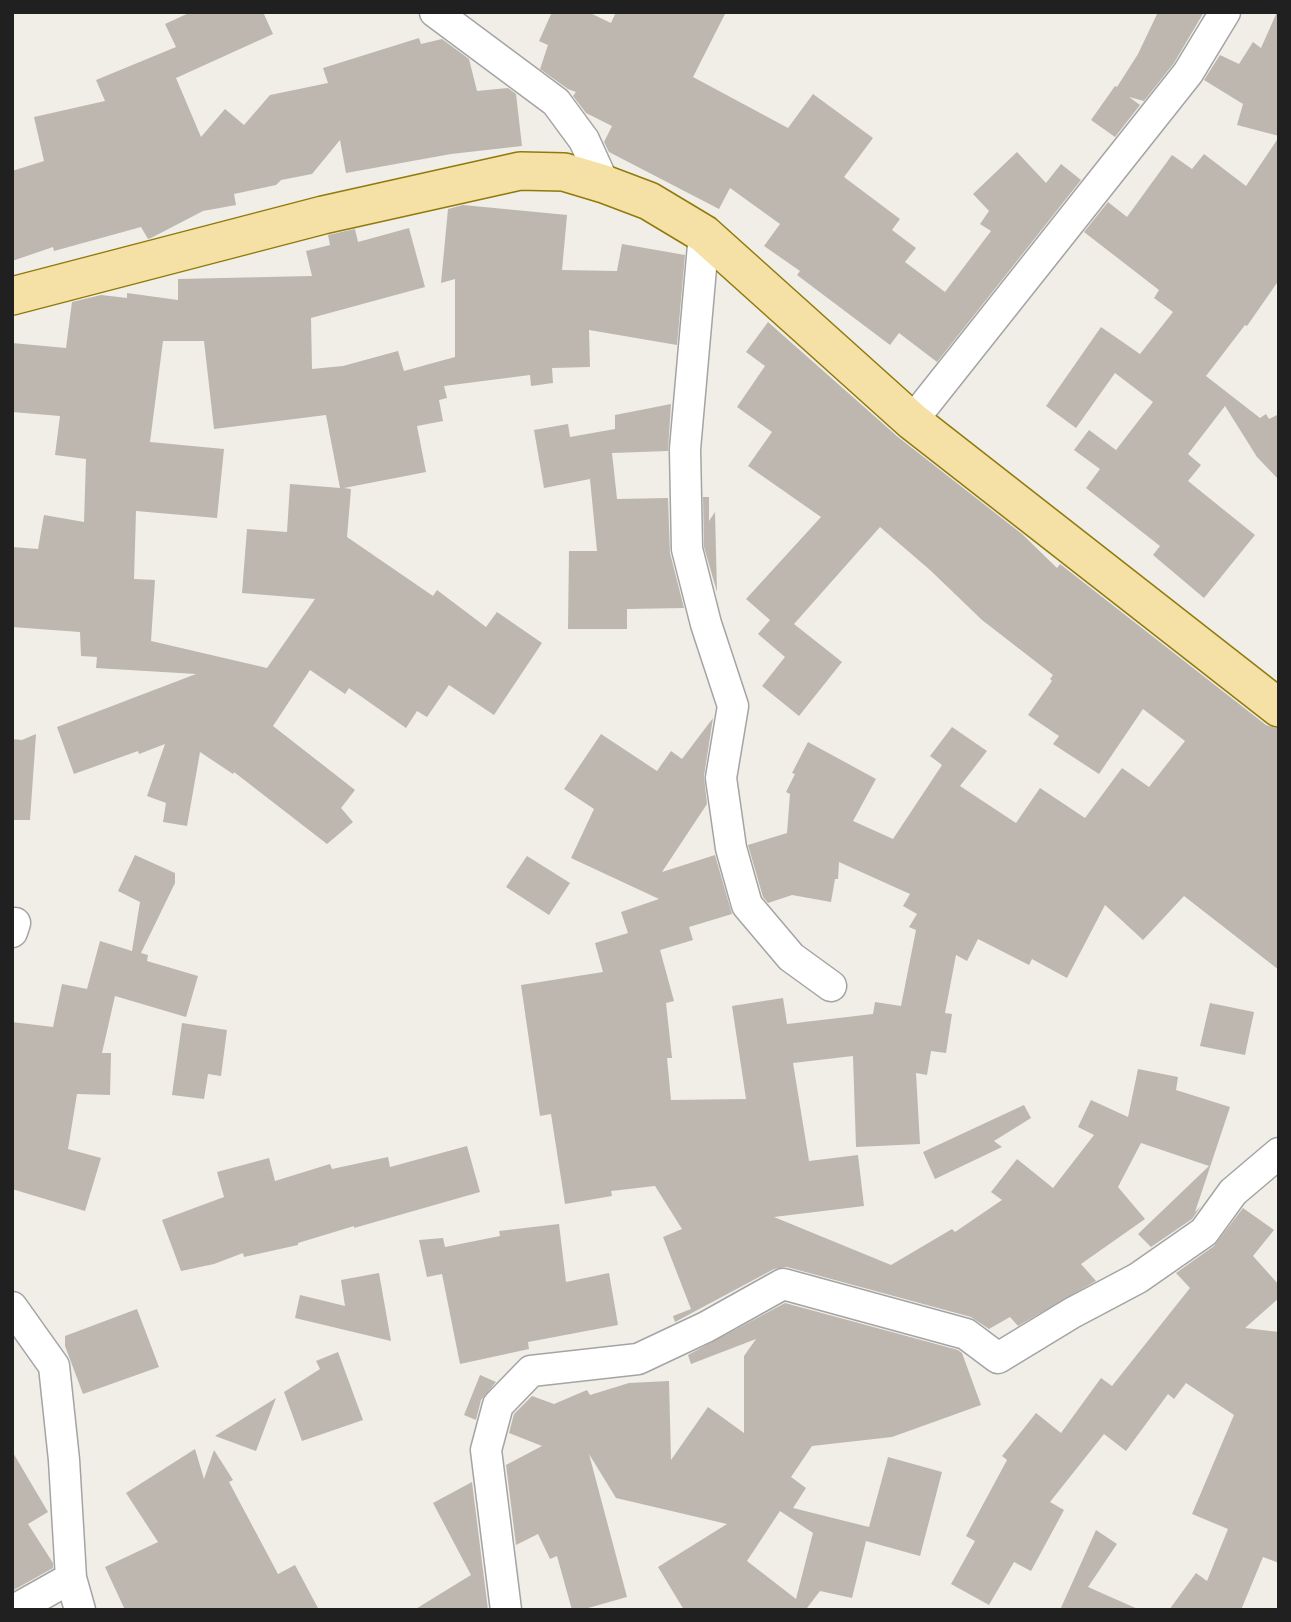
<!DOCTYPE html>
<style>
body{margin:0}
#map{position:relative;width:1291px;height:1622px;overflow:hidden;background:#f0eee7;font-family:"DM Sans",sans-serif}
canvas{display:block}
.frame{position:absolute;inset:0;border:14px solid #202020;pointer-events:none}
</style>
<div id="map">
<canvas width="1291" height="1622"></canvas>
<div class="frame"></div>
</div>
<script>
const g = document.querySelector('canvas').getContext('2d');
g.lineJoin = 'round';
function fill(path, color) {
  g.fillStyle = color;
  g.fill(path, 'evenodd');
}
function poly(rows) {
  const path = new Path2D();
  for (const r of rows) {
    path.moveTo(r[0], r[1]);
    for (let i = 2; i < r.length; i += 2) path.lineTo(r[i], r[i + 1]);
  }
  return path;
}
function strokePath(path, color, width, dash) {
  g.strokeStyle = color;
  g.lineWidth = width;
  g.lineCap = dash ? 'butt' : 'round';
  g.setLineDash(dash || []);
  g.stroke(path);
}
const building = poly([
 [191,12,263,12,273,34,176,78,201,137,225,109,244,125,270,95,328,83,323,68,419,38,421,44,442,39,469,59,477,91,508,88,516,94,522,146,451,154,346,173,340,140,312,174,281,180,276,185,234,194,236,205,203,211,151,238,148,239,141,227,54,251,53,247,12,261,12,171,44,161,34,117,105,101,96,80,176,47,165,24],
 [552,12,588,12,611,23,616,12,726,12,693,77,788,128,813,94,873,138,844,177,900,219,892,230,916,248,905,262,945,292,991,231,980,224,989,211,973,194,1017,152,1046,183,1061,164,1081,180,937,362,899,333,890,345,797,275,800,271,764,246,780,224,730,188,719,209,609,152,604,142,612,126,586,113,573,96,576,92,568,89,540,69,548,45,539,41],
 [1158,12,1204,12,1174,63,1144,101,1129,97,1140,105,1115,137,1091,120,1115,86,1117,87,1138,54],
 [1277,12,1279,12,1279,136,1237,125,1243,104,1204,80,1220,55,1239,64,1253,42,1261,48],
 [1279,137,1279,280,1247,326,1245,325,1206,376,1260,418,1266,414,1269,419,1279,414,1279,480,1257,457,1225,406,1188,454,1201,465,1188,481,1255,535,1204,598,1153,555,1160,546,1086,488,1100,469,1074,450,1089,430,1116,450,1153,402,1115,373,1076,428,1046,406,1101,327,1140,354,1173,312,1154,298,1159,290,1084,232,1108,202,1127,217,1172,155,1192,169,1204,154,1246,186],
 [463,205,567,215,562,270,617,271,622,244,685,255,677,345,589,330,590,367,552,368,553,383,531,386,530,375,444,386,447,398,439,400,443,421,417,426,426,472,344,488,351,489,347,537,433,596,437,590,486,627,497,612,542,643,494,715,449,685,427,717,417,711,406,728,349,688,345,694,310,670,273,726,355,790,341,808,353,822,327,844,234,772,233,774,200,752,187,826,163,822,166,803,147,796,165,744,139,754,138,751,74,774,57,727,196,674,96,668,97,657,81,656,80,632,12,627,12,547,38,549,44,515,84,522,86,459,55,455,60,416,12,412,12,343,66,348,72,302,101,295,127,298,127,293,178,300,178,279,312,276,306,251,330,245,328,235,355,229,358,242,409,228,425,287,311,318,312,369,343,366,398,351,404,371,455,357,455,279,441,283,448,209],
 [163,341,204,341,214,429,326,415,340,488,290,484,287,532,247,529,242,593,315,599,267,668,151,641,155,580,134,579,136,511,217,518,224,449,150,442],
 [768,322,898,437,1022,534,1057,568,1060,564,1266,725,1279,729,1279,970,1184,896,1143,940,1105,905,1067,978,1032,959,1029,965,978,939,967,961,956,955,945,1013,952,1014,946,1053,931,1051,927,1075,916,1073,920,1144,856,1147,853,1056,793,1063,809,1161,858,1155,864,1206,774,1217,891,1265,952,1229,955,1232,1002,1200,991,1192,1017,1159,1053,1188,1094,1135,1078,1127,1091,1100,1128,1117,1138,1069,1178,1077,1176,1090,1230,1107,1195,1212,1201,1206,1192,1219,1151,1247,1138,1234,1209,1166,1141,1143,1118,1187,1145,1219,1081,1264,1096,1281,1018,1326,1010,1317,989,1329,971,1317,787,1267,774,1269,675,1322,673,1316,691,1309,663,1237,682,1229,655,1186,611,1191,612,1196,565,1204,551,1114,540,1116,521,985,603,972,595,943,628,933,621,912,659,899,571,858,594,809,564,789,601,734,657,771,671,751,682,759,713,718,704,776,707,804,662,872,715,855,732,914,689,927,693,940,660,950,674,1001,666,1003,672,1058,667,1058,671,1100,746,1099,732,1006,783,998,787,1024,873,1014,875,1002,901,1006,916,930,909,927,917,914,903,906,910,894,839,862,838,879,835,879,831,902,792,895,768,903,763,897,748,845,787,833,790,794,786,792,795,774,792,773,808,742,876,779,853,821,893,839,942,765,930,756,952,727,987,751,960,786,1016,823,1040,788,1085,818,1122,768,1149,787,1185,741,1143,709,1099,774,1053,744,1059,736,1028,715,1052,681,1050,679,1053,675,982,620,930,570,880,527,794,624,842,662,799,716,762,686,785,657,758,634,770,620,746,599,821,517,748,466,772,432,737,407,765,366,746,352],
 [671,404,668,451,612,453,617,499,668,498,670,553,684,608,627,609,627,629,568,629,569,551,597,551,590,479,544,488,534,430,568,424,570,437,615,429,615,415],
 [703,497,709,497,709,521,715,512,717,592,704,547],
 [36,734,30,820,12,820,12,739,22,740],
 [135,855,175,873,175,883,141,953,148,955,147,961,198,976,186,1017,115,996,102,1053,111,1053,110,1095,77,1094,68,1149,101,1158,85,1211,12,1189,12,1022,53,1027,62,984,87,989,100,941,132,951,140,902,118,891],
 [527,856,570,883,549,915,506,887],
 [1210,1003,1254,1012,1245,1055,1200,1046],
 [182,1023,227,1030,221,1076,208,1074,204,1099,172,1095],
 [1024,1105,1031,1118,994,1141,1002,1147,935,1179,923,1152],
 [467,1146,480,1192,354,1228,354,1226,298,1243,298,1245,244,1257,243,1253,214,1264,181,1271,162,1220,224,1197,217,1172,269,1158,275,1181,330,1164,332,1169,388,1157,390,1167],
 [1243,1208,1274,1230,1253,1256,1279,1285,1279,1298,1245,1328,1279,1332,1279,1563,1263,1557,1241,1610,1169,1610,1196,1573,1207,1581,1228,1529,1192,1514,1234,1415,1186,1383,1174,1399,1168,1394,1126,1451,1104,1434,1050,1502,1064,1510,1031,1571,1014,1562,989,1605,951,1584,975,1541,966,1536,1007,1460,1002,1456,1036,1413,1061,1433,1101,1378,1112,1386,1190,1288,1176,1273,1214,1246],
 [559,1224,566,1282,609,1273,618,1325,528,1342,529,1349,460,1364,442,1274,427,1277,419,1240,443,1238,445,1247,500,1236,499,1231],
 [379,1273,391,1341,295,1318,300,1295,345,1306,341,1280],
 [785,1303,958,1350,962,1353,981,1405,892,1437,812,1446,791,1477,806,1488,793,1508,869,1527,888,1457,942,1472,920,1556,866,1541,852,1598,820,1591,807,1608,809,1610,684,1610,658,1567,727,1524,616,1498,589,1454,627,1597,581,1610,572,1610,557,1556,550,1559,538,1534,516,1545,506,1465,542,1446,509,1433,514,1414,532,1396,554,1404,587,1390,590,1395,629,1383,669,1381,671,1460,708,1407,744,1433,744,1356,756,1339,691,1364,688,1355],
 [780,1511,813,1533,796,1599,747,1561],
 [137,1309,159,1367,83,1394,65,1346,65,1336],
 [338,1352,363,1420,302,1441,284,1392,320,1369,316,1361],
 [480,1375,496,1382,481,1400,476,1420,464,1415],
 [276,1398,256,1451,215,1436],
 [195,1449,204,1479,214,1450,233,1480,229,1482,278,1574,295,1565,319,1610,125,1610,105,1567,158,1542,126,1493],
 [12,1451,48,1512,28,1524,53,1563,53,1568,12,1591],
 [472,1482,488,1610,414,1610,471,1575,433,1503],
 [1096,1530,1117,1544,1088,1587,1140,1610,1060,1610]
]);
const minor = poly([
 [435,12,556,102,584,140,604,184],
 [704,234,685,449,687,549,706,624,733,706,721,778,731,848,747,905,791,957,831,986],
 [912,421,1188,73,1225,12],
 [12,932,15,923],
 [12,1307,54,1366,64,1460,71,1578,80,1610],
 [14,1610,71,1578],
 [506,1610,486,1450,498,1405,531,1371,638,1359,706,1327,783,1284,966,1334,998,1358,1072,1313,1138,1278,1204,1232,1233,1192,1279,1153]
]);
const major = poly([
 [12,296,323,215,520,171,564,172,604,184,649,201,704,234,912,421,1279,708]
]);
fill(building, '#bdb7b0');
strokePath(minor, '#a4a4a4', 33);
strokePath(major, '#907a0b', 40);
strokePath(minor, '#fff', 30);
strokePath(major, '#f5e0a6', 37);
</script>
